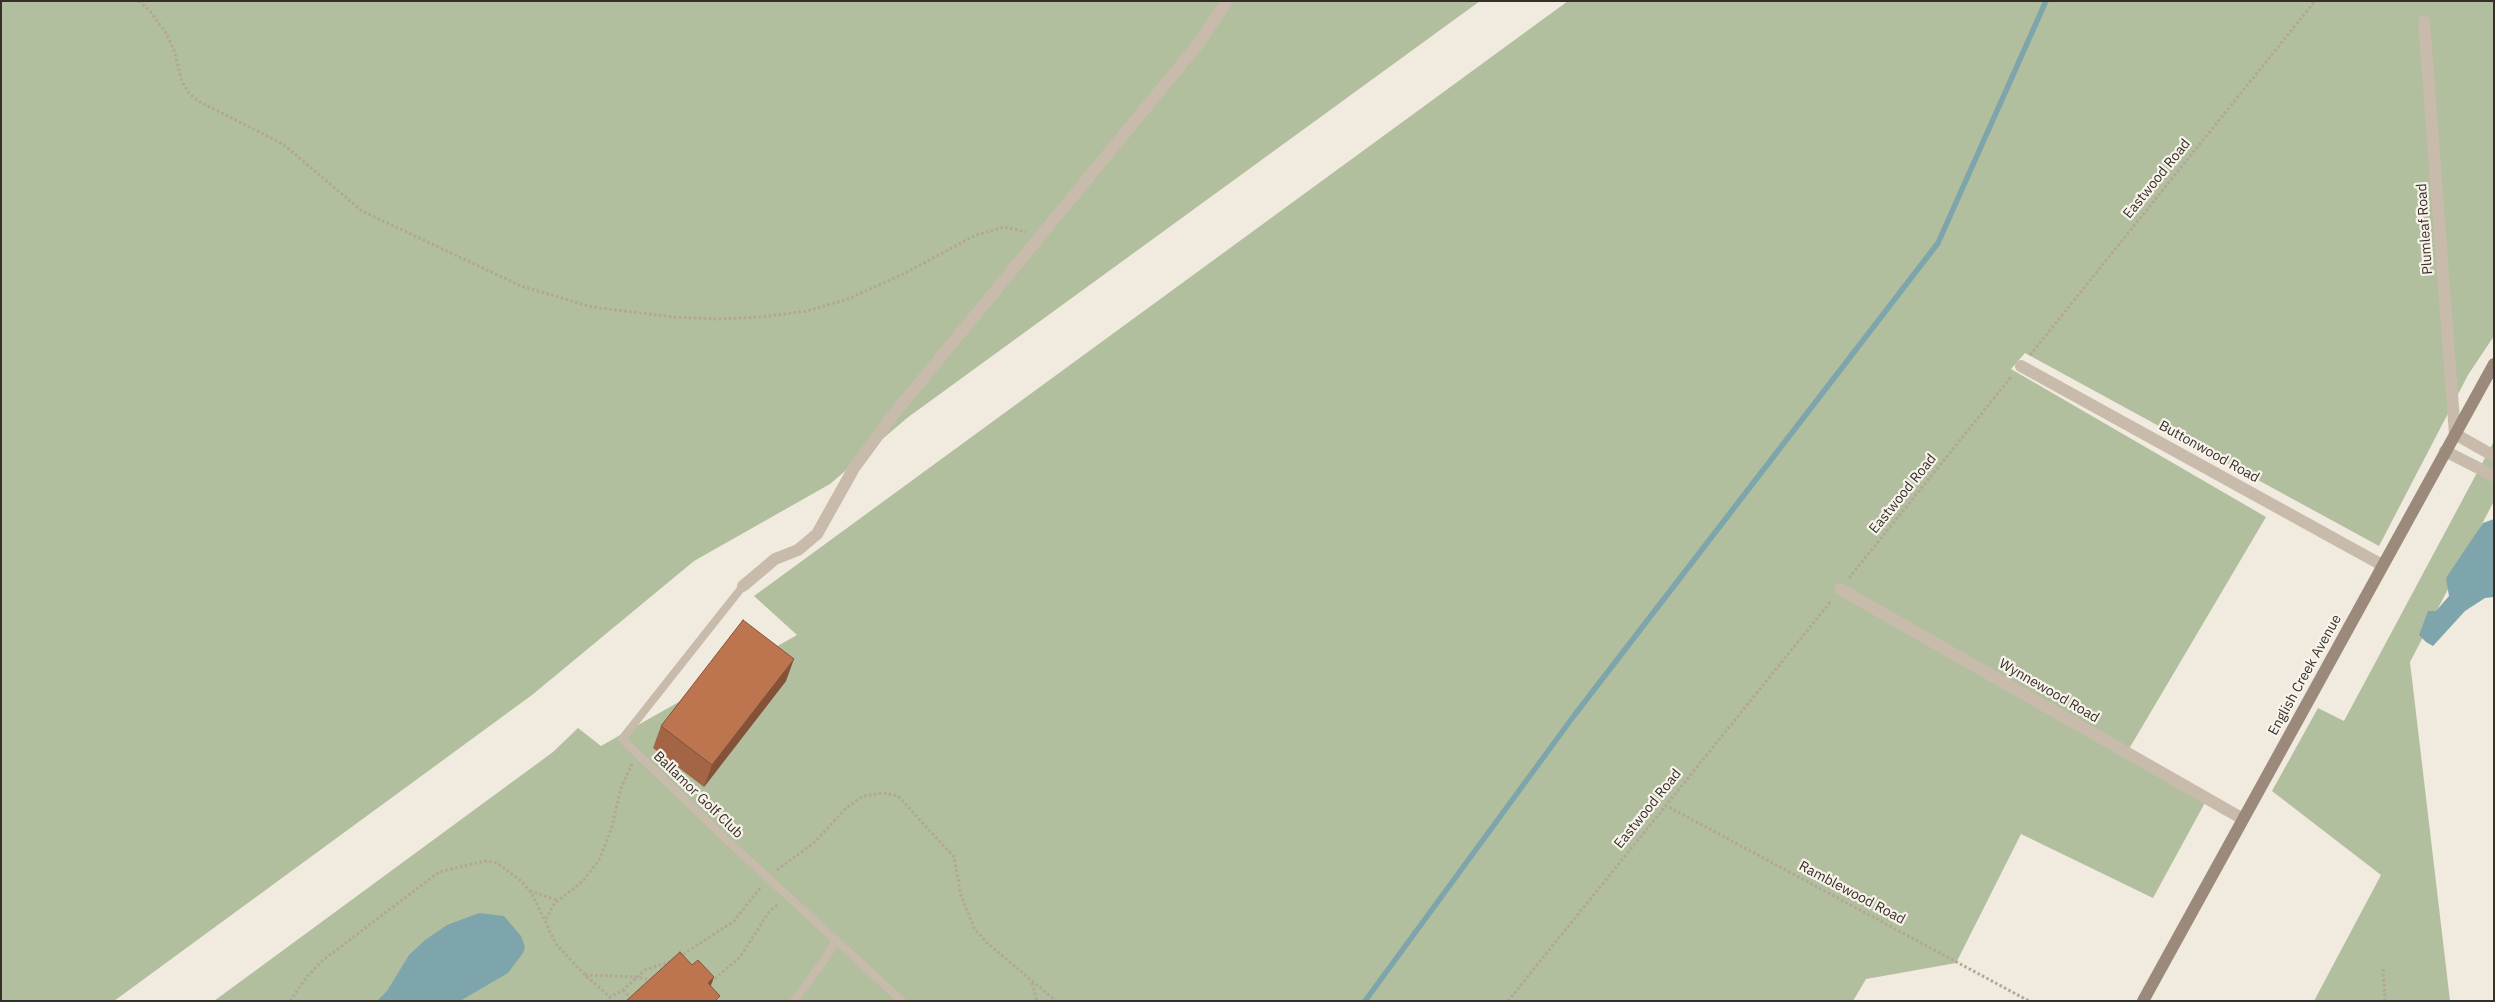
<!DOCTYPE html>
<style>
body{margin:0}
#map{position:relative;width:2495px;height:1002px;overflow:hidden;background:#f1eade;font-family:"IBM Plex Sans",sans-serif}
canvas{display:block}
.frame{position:absolute;inset:0;border:2px solid #362f29;pointer-events:none}
</style>
<div id="map">
<canvas width="2495" height="1002"></canvas>
<div class="frame"></div>
</div>
<script>
const g = document.querySelector('canvas').getContext('2d');
g.lineJoin = 'round';
function fill(path, color) {
  g.fillStyle = color;
  g.fill(path, 'evenodd');
}
function poly(rows) {
  const path = new Path2D();
  for (const r of rows) {
    path.moveTo(r[0], r[1]);
    for (let i = 2; i < r.length; i += 2) path.lineTo(r[i], r[i + 1]);
  }
  return path;
}
function strokePath(path, color, width, dash) {
  g.strokeStyle = color;
  g.lineWidth = width;
  g.lineCap = dash ? 'butt' : 'round';
  g.setLineDash(dash || []);
  g.stroke(path);
}
function write(font, color, halo, rows, align = 'center') {
  g.font = font + ' "IBM Plex Sans",sans-serif';
  g.lineWidth = 4.5;
  g.setLineDash([]);
  g.textBaseline = 'middle';
  g.strokeStyle = halo;
  g.fillStyle = color;
  for (const [text, x, y, turn = 0] of rows) {
    g.save();
    g.translate(x, y);
    g.rotate((+turn || 0) * Math.PI / 180);
    g.textAlign = isNaN(turn) ? turn : align;
    if (halo) g.strokeText(text, 0, 0);
    g.fillText(text, 0, 0);
    g.restore();
  }
}
const green = poly([
 [1,1,1480,1,907,418,830,484,694,561,532,695,114,1001,1,1001],
 [1568,1,2494,1,2494,336,2468,375,2379,546,2025,353,2011,369,2266,517,2126,754,2207,799,2153,898,2021,834,1956,963,1866,979,1853,1001,214,1001,553,752,578,728,601,746,797,635,754,596],
 [2494,441,2494,501,2410,662,2450,1001,2314,1001,2381,875,2272,791,2318,708,2344,721]
]);
const water = poly([
 [2494,519,2494,597,2485,598,2465,611,2433,646,2426,642,2419,635,2428,611,2436,611,2449,596,2446,578,2483,523],
 [479,913,504,916,521,936,525,947,523,953,508,973,460,1001,377,1001,387,991,409,955,425,940,447,925]
]);
const stream = poly([
 [1365,1001,1573,717,1938,243,2046,1]
]);
const path = poly([
 [139,1,149,10,166,33,174,50,182,82,189,93,198,101,283,144,362,211,521,286,592,307,673,317,716,319,760,317,807,311,848,299,903,274,976,235,1004,227,1026,232],
 [2030,355,2315,1],
 [1849,578,2011,377],
 [1665,805,2029,1001],
 [777,870,815,842,846,808,863,796,884,793,898,796,954,857,961,895,974,928,986,942,1056,1001],
 [530,891,557,900],
 [546,919,554,904,583,881,599,860,611,830,621,788,632,764],
 [679,957,734,921,761,887],
 [2383,969,2385,1001],
 [585,975,637,977,651,980],
 [711,982,740,957,769,912,776,906,780,905],
 [1032,983,1037,1001],
 [623,990,633,1001],
 [290,1001,306,978,322,961,439,872,485,861,497,863,520,880,531,892,556,944,585,975,610,997,623,990,645,970,672,961],
 [1508,1001,1831,601]
]);
const service = poly([
 [743,586,622,739,729,842,902,1001],
 [794,1001,826,958,836,940]
]);
const minor = poly([
 [2424,21,2455,434,2494,456],
 [2021,366,2382,565],
 [2445,451,2494,476],
 [743,586,775,559,798,550,817,534,854,468,893,415,1199,43,1227,1],
 [1840,589,2243,819]
]);
const secondary = poly([
 [2143,1001,2494,364]
]);
const wall = poly([
 [786,681,704,787,653,748,661,726]
]);
const shadedWall = poly([
 [794,659,786,681,704,787,712,765],
 [714,977,706,999,708,983]
]);
const building = poly([
 [743,620,794,659,712,765,661,726,743,620],
 [680,952,692,965,698,960,714,977,708,983,720,996,715,1001,626,1001,680,952]
]);
const streetNames = [
 ["Eastwood Road",2157,179,-51],
 ["Plumleaf Road",2425,229,-94],
 ["Buttonwood Road",2209,452,29],
 ["Eastwood Road",1903,494,-51],
 ["English Creek Avenue",2305,675,-61],
 ["Wynnewood Road",2049,691,30],
 ["Ballamor Golf Club",698,795,44],
 ["Eastwood Road",1648,809,-51],
 ["Ramblewood Road",1852,893,28]
];
fill(green, '#b1bf9f');
fill(water, '#7fa5ac');
strokePath(stream, '#7fa5ac', 5.5);
strokePath(path, '#b4a595', 3, [2.5, 2.5]);
strokePath(service, '#c8bbab', 8);
strokePath(minor, '#c8bbab', 12);
strokePath(secondary, '#9b8a7c', 12);
fill(wall, '#a36545');
fill(shadedWall, '#845238');
fill(building, '#bd7550');
strokePath(building, '#845238', 1);
write('14px', '#362f29', '#f8f3ea', streetNames);
</script>
